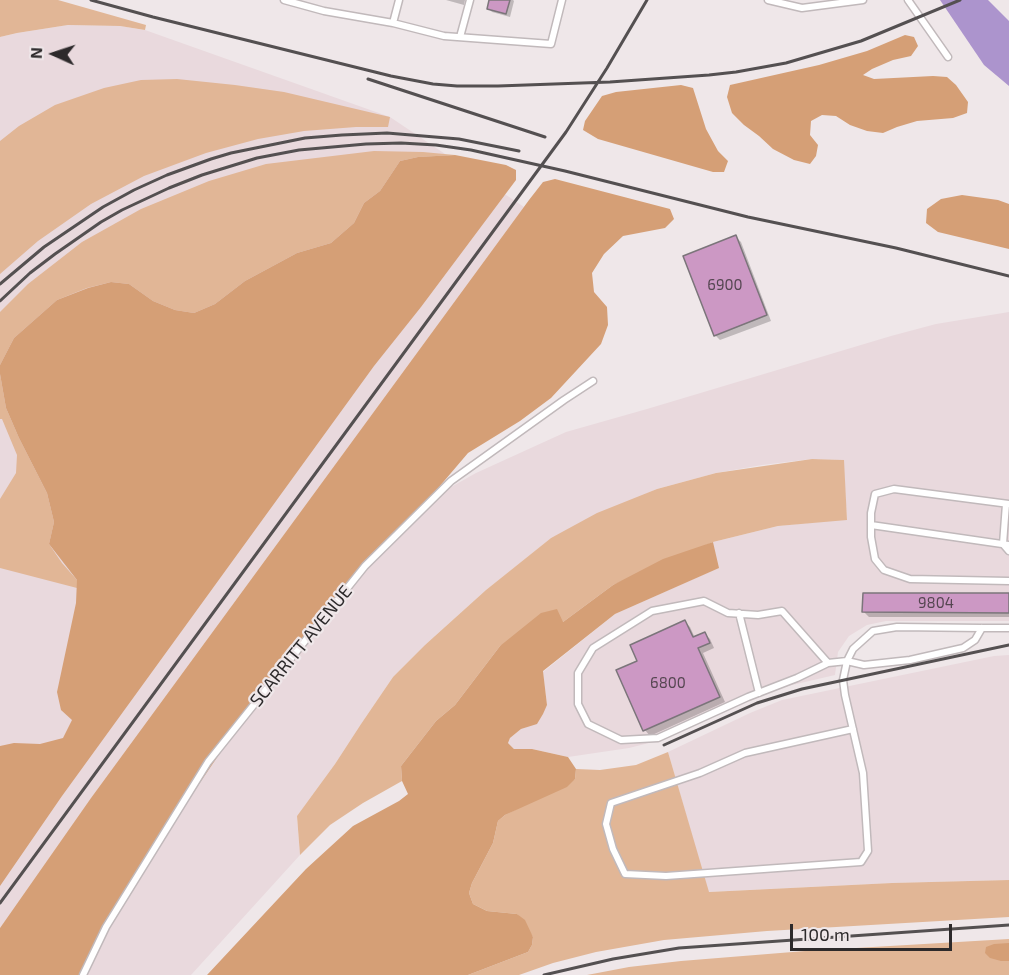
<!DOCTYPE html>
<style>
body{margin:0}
#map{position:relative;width:1009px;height:975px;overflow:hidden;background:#efe7e9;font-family:"Exo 2",sans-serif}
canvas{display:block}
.north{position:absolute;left:24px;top:24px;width:60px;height:60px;-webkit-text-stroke:4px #efe7e9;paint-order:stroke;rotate:273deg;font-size:16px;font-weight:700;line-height:24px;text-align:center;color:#2d2a2b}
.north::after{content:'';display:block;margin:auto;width:21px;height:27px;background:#2d2a2b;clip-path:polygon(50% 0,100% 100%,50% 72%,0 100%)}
.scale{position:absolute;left:790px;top:924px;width:162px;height:27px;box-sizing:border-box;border:3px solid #2d2a2b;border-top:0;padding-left:8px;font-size:18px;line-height:21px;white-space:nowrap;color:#2d2a2b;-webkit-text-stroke:4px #efe7e9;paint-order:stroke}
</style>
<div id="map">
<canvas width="1009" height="975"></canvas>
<div class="north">N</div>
<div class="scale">100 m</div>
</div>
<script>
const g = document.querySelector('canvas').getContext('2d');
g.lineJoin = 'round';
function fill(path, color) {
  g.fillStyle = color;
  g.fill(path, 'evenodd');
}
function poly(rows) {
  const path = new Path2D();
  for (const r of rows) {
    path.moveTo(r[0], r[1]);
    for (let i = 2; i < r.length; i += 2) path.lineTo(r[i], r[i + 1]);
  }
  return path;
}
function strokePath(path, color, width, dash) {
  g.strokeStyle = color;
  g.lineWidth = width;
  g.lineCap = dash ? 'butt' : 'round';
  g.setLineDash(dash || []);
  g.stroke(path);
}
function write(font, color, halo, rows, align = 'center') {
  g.font = font + ' "Exo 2",sans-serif';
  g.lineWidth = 4.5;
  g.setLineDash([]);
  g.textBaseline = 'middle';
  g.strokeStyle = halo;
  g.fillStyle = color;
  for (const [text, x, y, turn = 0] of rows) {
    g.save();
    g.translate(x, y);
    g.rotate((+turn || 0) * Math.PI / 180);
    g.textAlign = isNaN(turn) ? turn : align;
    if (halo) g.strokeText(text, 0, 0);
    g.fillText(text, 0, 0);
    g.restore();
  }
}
const built = poly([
 [68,25,120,26,145,30,390,117,524,207,91,798,0,928,0,37,17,33],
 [1009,312,1009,621,886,621,867,625,849,636,838,652,835,675,775,689,661,740,629,748,568,757,532,749,514,749,508,743,510,738,521,729,537,723,547,705,543,672,615,614,718,568,713,542,778,526,847,519,843,460,812,459,762,465,716,473,657,489,551,538,486,590,425,645,393,677,361,724,335,764,297,816,300,855,191,975,84,975,121,899,252,706,356,577,428,500,476,473,566,432,647,409,891,336,936,324],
 [1009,655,1009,880,892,883,708,892,668,752,750,713,782,700,994,656]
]);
const green = poly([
 [0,0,58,0,146,25,145,30,120,26,68,25,17,33,0,37],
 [177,79,235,85,284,92,390,117,388,127,356,127,304,131,258,139,206,153,144,176,91,204,38,241,0,274,0,141,19,126,55,105,104,88,141,80],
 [374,151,423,152,455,155,418,157,400,161,380,191,364,203,354,223,331,243,297,253,245,281,215,304,194,313,175,310,153,301,129,284,111,282,87,288,57,300,14,338,0,365,0,312,28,284,82,242,141,209,209,181,266,164],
 [0,374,6,408,19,438,47,493,54,522,49,544,62,563,77,580,77,588,0,568,0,499,16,473,17,455,2,419,0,419],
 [812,459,844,460,847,520,778,526,713,542,613,585,563,622,500,646,455,705,436,721,401,766,402,781,363,803,330,825,300,855,297,816,335,764,361,724,393,677,425,645,486,590,551,538,597,513,657,489,716,473],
 [668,752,709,892,892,883,1009,880,1009,917,767,931,664,940,596,952,553,963,519,975,468,975,528,952,532,945,533,937,517,914,487,911,473,904,469,893,472,883,493,843,498,821,505,815,575,779,576,769,600,770,636,765],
 [1009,939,1009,975,587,975,629,967,681,961,805,951]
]);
const forest = poly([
 [905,35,914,37,918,46,911,56,893,60,872,69,863,75,874,79,933,76,947,77,956,85,968,102,967,113,953,118,917,121,897,127,883,133,867,131,850,125,836,116,822,115,811,121,810,135,818,145,816,156,810,164,794,160,773,149,759,136,744,125,732,113,727,97,730,85,819,65,867,51],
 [681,85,693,88,706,129,718,151,728,161,724,172,713,172,598,139,583,130,585,121,602,96,616,92],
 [455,155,506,165,516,170,516,180,421,307,374,366,62,796,0,886,0,746,14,743,40,744,63,738,72,720,61,710,57,692,76,603,77,580,49,544,54,522,47,493,19,438,6,408,0,374,0,365,14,338,57,300,88,288,111,282,129,284,153,301,175,310,194,313,215,304,245,281,297,253,331,243,354,223,364,203,380,191,400,161,418,157],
 [555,179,670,209,674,219,665,228,623,236,604,254,592,273,594,292,607,307,608,325,601,344,551,398,520,421,468,453,428,500,356,577,252,706,121,899,84,975,0,975,0,928,91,798,529,200,543,182],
 [962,195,998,200,1009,204,1009,249,938,232,926,223,927,209,941,199],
 [713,542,719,568,615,614,543,671,547,705,543,714,537,724,521,729,510,738,508,743,514,749,532,749,568,757,576,769,575,779,567,787,505,815,498,821,493,843,472,883,469,893,473,904,487,911,517,914,525,920,533,937,532,945,528,952,468,975,207,975,306,869,353,826,399,801,408,794,402,781,401,766,436,721,455,705,500,646,541,613,557,609,563,622,613,585,663,559],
 [1009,943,1009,961,1001,961,990,958,985,953,986,947,994,944]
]);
const water = poly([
 [940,0,988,0,1009,21,1009,86,984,65]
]);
const shadow = poly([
 [446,0,465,0,464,5],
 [491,0,513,0,514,1,510,17,492,12,488,8],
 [736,237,741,242,771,321,720,340,715,335],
 [1009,595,1009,617,869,617,864,612],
 [685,622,690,627,695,638,705,634,710,639,714,648,703,653,725,702,650,736,645,730,618,671,639,661]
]);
const building = poly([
 [489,0,510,0,506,14,487,9,489,0],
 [736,235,767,315,714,336,683,256,736,235],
 [863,593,1009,593,1009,613,862,612,863,593],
 [685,620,693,637,705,632,710,643,698,648,720,697,643,731,616,670,637,661,630,645,685,620]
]);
const service = poly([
 [284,0,324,11,393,23,399,0],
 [768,0,802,8,863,0],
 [908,0,948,57],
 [393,23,444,36,551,44,562,0],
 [460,37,470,0],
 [1006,504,1003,544,1009,551],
 [1009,504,894,489,875,494,871,513,871,537,875,559,884,570,910,579,1009,581],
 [871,525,1009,545],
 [739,613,759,693],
 [982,628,975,640,963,648,910,660,864,665,847,661,853,649,873,631,897,627,982,628,1009,628],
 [828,663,782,611,758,615,728,613,704,601,652,611,593,648,578,673,578,704,588,724,621,740,658,738,748,697,797,678,828,663,847,661,843,680,845,695,863,773,868,851,861,862,666,876,625,874,613,849,606,824,611,803,700,773,745,753,853,729],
 [83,975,106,927,208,762,365,566,451,481,564,400,593,381]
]);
const rail = poly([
 [91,0,153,17,391,76,433,84,457,86,498,86,610,82,709,75,736,72,786,63,861,41,960,0],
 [368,79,545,137],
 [0,284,44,247,103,207,134,190,167,175,211,159,231,153,305,138,342,135,387,133,459,139,519,151],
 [0,301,30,273,55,254,101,222,122,210,169,188,202,175,257,158,299,150,366,144,401,143,436,145,471,150,565,171,748,217,896,248,1009,276],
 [664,745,757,703,802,689,1009,645],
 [0,903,566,132,607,68,647,0],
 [544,975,613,959,679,948,1009,925]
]);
const numberNames = [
 ["6900",725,285],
 ["9804",936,603],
 ["6800",668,683]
];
const streetNames = [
 ["SCARRITT AVENUE",301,646,-51]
];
fill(built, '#e9d9dd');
fill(green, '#e1b696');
fill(forest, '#d59f76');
fill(water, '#ac94cd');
fill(shadow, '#0003');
fill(building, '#cc98c4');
strokePath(building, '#7b757a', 1.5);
strokePath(service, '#c1b9bb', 9);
strokePath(service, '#fff', 6);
strokePath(rail, '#545051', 3);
write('15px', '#554651', null, numberNames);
write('18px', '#2d2a2b', '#efe7e9', streetNames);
</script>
